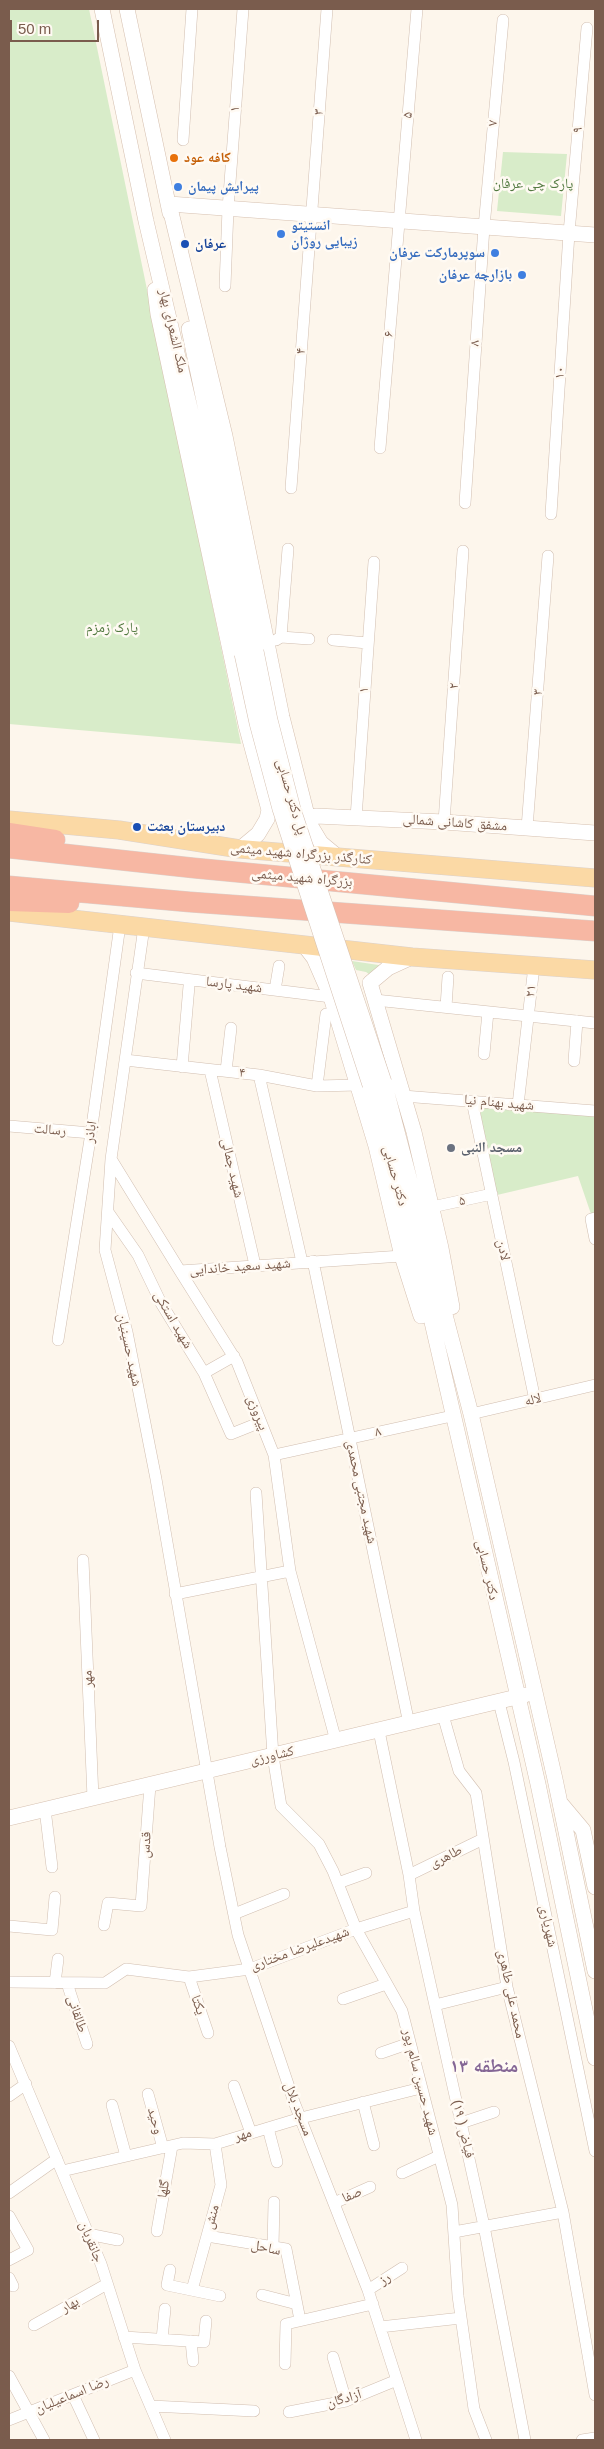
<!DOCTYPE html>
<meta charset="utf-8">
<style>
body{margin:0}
#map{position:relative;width:604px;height:2449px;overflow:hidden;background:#fdf6ec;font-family:Helvetica,sans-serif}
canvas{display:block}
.frame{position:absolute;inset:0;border:10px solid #7a5c4d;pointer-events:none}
.scale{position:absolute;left:10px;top:20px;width:89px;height:22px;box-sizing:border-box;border:2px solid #7a5c4d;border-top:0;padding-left:6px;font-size:15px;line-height:18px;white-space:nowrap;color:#7a5c4d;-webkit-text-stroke:4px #fffaf3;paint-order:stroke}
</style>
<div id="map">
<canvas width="604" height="2449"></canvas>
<div class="frame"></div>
<div class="scale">50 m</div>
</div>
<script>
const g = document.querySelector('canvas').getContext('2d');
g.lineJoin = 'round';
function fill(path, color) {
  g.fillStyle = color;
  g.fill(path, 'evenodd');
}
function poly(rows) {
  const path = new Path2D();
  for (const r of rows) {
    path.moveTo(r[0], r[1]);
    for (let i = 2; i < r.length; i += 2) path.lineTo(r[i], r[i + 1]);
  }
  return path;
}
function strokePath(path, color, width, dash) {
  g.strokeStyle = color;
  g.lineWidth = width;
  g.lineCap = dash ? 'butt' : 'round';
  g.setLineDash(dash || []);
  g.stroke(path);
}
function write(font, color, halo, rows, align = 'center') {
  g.font = font + ' Helvetica,"Noto Naskh Arabic",sans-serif';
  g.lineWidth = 5;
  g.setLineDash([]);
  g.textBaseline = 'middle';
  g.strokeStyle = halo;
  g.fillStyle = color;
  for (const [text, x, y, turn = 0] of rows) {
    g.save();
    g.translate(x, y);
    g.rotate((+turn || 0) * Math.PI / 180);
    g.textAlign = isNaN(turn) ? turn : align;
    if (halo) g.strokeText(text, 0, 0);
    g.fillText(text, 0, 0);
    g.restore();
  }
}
const green = poly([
 [9,9,89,9,241,744,9,724],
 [503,152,567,154,561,216,497,211],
 [352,961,385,966,373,977,366,972,356,970],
 [479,1107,595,1116,595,1213,591,1214,578,1176,497,1195]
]);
const street = poly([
 [183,140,192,9],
 [225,286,228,209,243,9],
 [380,448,417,9],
 [291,488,327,9],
 [465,503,484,227,503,20],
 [551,514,569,233,587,28],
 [281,637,288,549],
 [276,640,281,637,309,639],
 [333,640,368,643],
 [356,818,374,562],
 [444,822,463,551],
 [527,828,548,556],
 [144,927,111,1159,105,1250,127,1332,156,1479,220,1847,238,1935,294,2102,368,2290,416,2440],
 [136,973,331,997],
 [275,990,279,966],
 [375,1000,595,1023],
 [446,1007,448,977],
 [484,1054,488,1012],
 [125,1060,259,1075,317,1086,358,1085],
 [574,1061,577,1021],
 [182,1067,189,986],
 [210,1070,255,1265],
 [226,1071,231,1028],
 [259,1075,302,1262],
 [317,1086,326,1014],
 [403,1096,595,1111],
 [472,1101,535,1400],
 [518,1105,534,966],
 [9,1126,91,1133],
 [111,1159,180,1271,402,1256],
 [432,1207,492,1194],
 [108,1212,138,1255,161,1303,204,1373,231,1434,261,1422],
 [595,1218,591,1219,595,1239],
 [313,1261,409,1724],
 [58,1340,91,1133,120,925],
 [204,1373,234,1356],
 [471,1414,595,1385],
 [274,1455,452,1416],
 [256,1493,273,1756,281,1806,319,1844,333,1871,356,1929,402,2011,452,2205,458,2296,474,2409,486,2440],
 [83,1560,93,1798],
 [290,1571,336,1741],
 [175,1594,290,1571,274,1455,237,1362,180,1271],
 [499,1702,514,1762,595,2151],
 [443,1715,459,1771,476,1793,507,1987,563,2212,595,2395],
 [379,1731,409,1875,414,1911,484,2226,525,2440],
 [45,1809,52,1867],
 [409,1875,483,1839],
 [338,1883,366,1873],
 [234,1914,284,1894],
 [104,1925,108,1903,141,1906,150,1785],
 [9,1926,52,1930,55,1897],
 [189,1977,208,2033],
 [9,1982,105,1983,126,1969,189,1977,250,1969,356,1929,414,1911],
 [55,1983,58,1959],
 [67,1983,87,2044],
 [343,1999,386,1984],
 [435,2005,507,1987],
 [9,2046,101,2264,135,2370,165,2440],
 [381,2053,410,2043],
 [234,2086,251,2133],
 [148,2094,163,2148],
 [9,2096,26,2084],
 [363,2102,374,2145],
 [112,2105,126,2156],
 [461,2123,494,2112],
 [268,2128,277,2162],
 [62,2171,183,2143,215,2144,301,2118,421,2088],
 [402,2173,439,2156],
 [9,2193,57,2159],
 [334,2203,370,2187],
 [9,2216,28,2250,9,2260],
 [157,2231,172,2146],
 [454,2232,563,2212],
 [88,2234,118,2240],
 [207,2236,286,2249,300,2320],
 [273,2247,274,2202],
 [170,2270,167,2285,220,2296],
 [9,2278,13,2286],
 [192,2290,221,2185,215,2144],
 [368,2290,402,2268],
 [262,2295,297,2304],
 [34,2325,107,2284],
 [380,2327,461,2318],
 [124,2337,204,2342,206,2321],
 [162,2339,165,2309],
 [191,2341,193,2361],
 [333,2357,346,2401],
 [285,2364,286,2324,373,2304],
 [9,2376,44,2440],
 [73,2395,94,2440],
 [151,2406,254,2411],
 [289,2412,346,2401,397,2380],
 [9,2420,135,2370],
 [582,2440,595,2438]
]);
const secondary = poly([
 [102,9,146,221,198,442,242,654],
 [127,9,170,213],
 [169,204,225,436,282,717,309,823,321,843,339,858],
 [169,204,595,235],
 [155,290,158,314,246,725,269,810,267,819,258,834,240,849],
 [189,329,256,651],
 [316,816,444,822,595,833],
 [304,945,314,958,331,997,376,1146,402,1256,421,1316],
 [412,957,388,968,370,983,414,1132,441,1248,452,1307],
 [384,1082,471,1414,555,1779,595,1971],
 [370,1085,421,1274,538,1784,595,2058],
 [562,1805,583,1830,595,1887],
 [9,1818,525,1695]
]);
const primary = poly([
 [9,820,119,830,240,849,595,878],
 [9,912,412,957,595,970]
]);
const highway = poly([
 [9,833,55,840],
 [9,848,194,868,595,906],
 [9,886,190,902,595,931],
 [9,901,69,903]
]);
const secondaryBridge = poly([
 [256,651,270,720,293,809,384,1082],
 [242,654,257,723,280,809,370,1085]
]);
const markers = [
 [174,158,5,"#e8710a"],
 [178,187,5,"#3f7fe0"],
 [281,234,5,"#3f7fe0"],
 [185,244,5,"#1a4fb4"],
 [495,253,5,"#3f7fe0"],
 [522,275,5,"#3f7fe0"],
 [137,827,5,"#1a4fb4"],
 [451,1148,5,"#6b7280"]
];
const streetNames = [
 ["۱",235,109,-86],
 ["۳",319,112,-85],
 ["۵",408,115,-85],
 ["۷",493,123,-85],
 ["۹",578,130,-85],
 ["ملک الشعرای بهار",173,331,77],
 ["۶",389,334,-85],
 ["۸",475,343,-86],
 ["۴",301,351,-86],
 ["۱۰",560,373,-86],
 ["۲",454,686,-86],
 ["۱",364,690,-86],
 ["۳",538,692,-86],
 ["پل دکتر حسابی",291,797,74],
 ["مشفق کاشانی شمالی",455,823,4],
 ["کنارگذر بزرگراه شهید میثمی",301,854,5],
 ["بزرگراه شهید میثمی",302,878,5],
 ["شهید پارسا",234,985,7],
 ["۲۱",531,991,-82],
 ["۴",242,1073,6],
 ["شهید بهنام نیا",499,1103,5],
 ["رسالت",50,1130,5],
 ["اباذر",91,1132,-82],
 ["شهید جمالی",232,1168,77],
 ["دکتر حسابی",395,1176,75],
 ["۵",462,1201,-12],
 ["لادن",503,1250,78],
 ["شهید سعید خاندایی",240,1267,-4],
 ["شهید استکی",173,1320,60],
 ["شهید حسینیان",129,1350,78],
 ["لاله",533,1400,-13],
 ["پیروزی",257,1413,68],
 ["۸",378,1432,-12],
 ["شهید مجتبی محمدی",361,1492,78],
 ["دکتر حسابی",487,1570,77],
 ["مهر",88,1679,-92],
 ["کشاورزی",272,1756,-13],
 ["قدس",146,1845,-86],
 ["طاهری",446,1857,-26],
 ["شهریاری",548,1926,78],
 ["شهیدعلیرضا مختاری",300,1949,-20],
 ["محمد علی طاهری",511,1994,78],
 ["یکتا",198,2005,71],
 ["طالقانی",77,2014,72],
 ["شهید حسین سالم پور",420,2082,76],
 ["مسجد بلال",298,2109,69],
 ["وحید",155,2121,75],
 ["فیاض ( ۱۹)",463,2129,77],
 ["مهر",243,2135,-16],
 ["گلها",164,2189,-80],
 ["صفا",352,2195,-24],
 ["منش",212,2217,-75],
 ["جانقربان",91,2242,68],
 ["ساحل",266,2248,13],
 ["رز",385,2279,-33],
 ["بهار",70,2305,-30],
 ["رضا اسماعیلیان",72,2395,-22],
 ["آزادگان",344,2399,-16]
];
const foodNames = [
 ["کافه عود",184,158]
];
const parkNames = [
 ["پارک چی عرفان",533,184],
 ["پارک زمزم",112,628]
];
const shopNames = [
 ["پیرایش پیمان",188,187],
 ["انستیتو",291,226],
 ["زیبایی روژان",291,242],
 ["سوپرمارکت عرفان",485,253,"right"],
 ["بازارچه‌ عرفان",512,275,"right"]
];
const transitNames = [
 ["عرفان",195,244],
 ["دبیرستان بعثت",147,827]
];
const worshipNames = [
 ["مسجد النبی",461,1148]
];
const districtNames = [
 ["منطقه ۱۳",484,2067]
];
fill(green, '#d8ecc9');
strokePath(street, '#d1beb0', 12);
strokePath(secondary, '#d6c0b0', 16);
strokePath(primary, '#dad1cd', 19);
strokePath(highway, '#dad1cd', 21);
strokePath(street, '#fff', 11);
strokePath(secondary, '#fff', 15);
strokePath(primary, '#fbd9a5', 18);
strokePath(highway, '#f7b7a3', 20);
strokePath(secondaryBridge, '#d6c0b0', 16, []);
strokePath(secondaryBridge, '#fff', 15);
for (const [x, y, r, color] of markers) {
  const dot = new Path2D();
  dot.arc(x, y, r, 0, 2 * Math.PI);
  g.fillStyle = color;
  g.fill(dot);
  strokePath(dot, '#fffaf3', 2);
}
write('14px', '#7a5c4d', '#fffaf3', streetNames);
write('bold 14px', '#c56008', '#fffaf3', foodNames, 'left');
write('14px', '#537a41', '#fffaf3', parkNames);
write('bold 14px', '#366cbe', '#fffaf3', shopNames, 'left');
write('bold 14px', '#164399', '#fffaf3', transitNames, 'left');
write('bold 14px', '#5b616d', '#fffaf3', worshipNames, 'left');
write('bold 19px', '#846695', '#fffaf3', districtNames);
</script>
